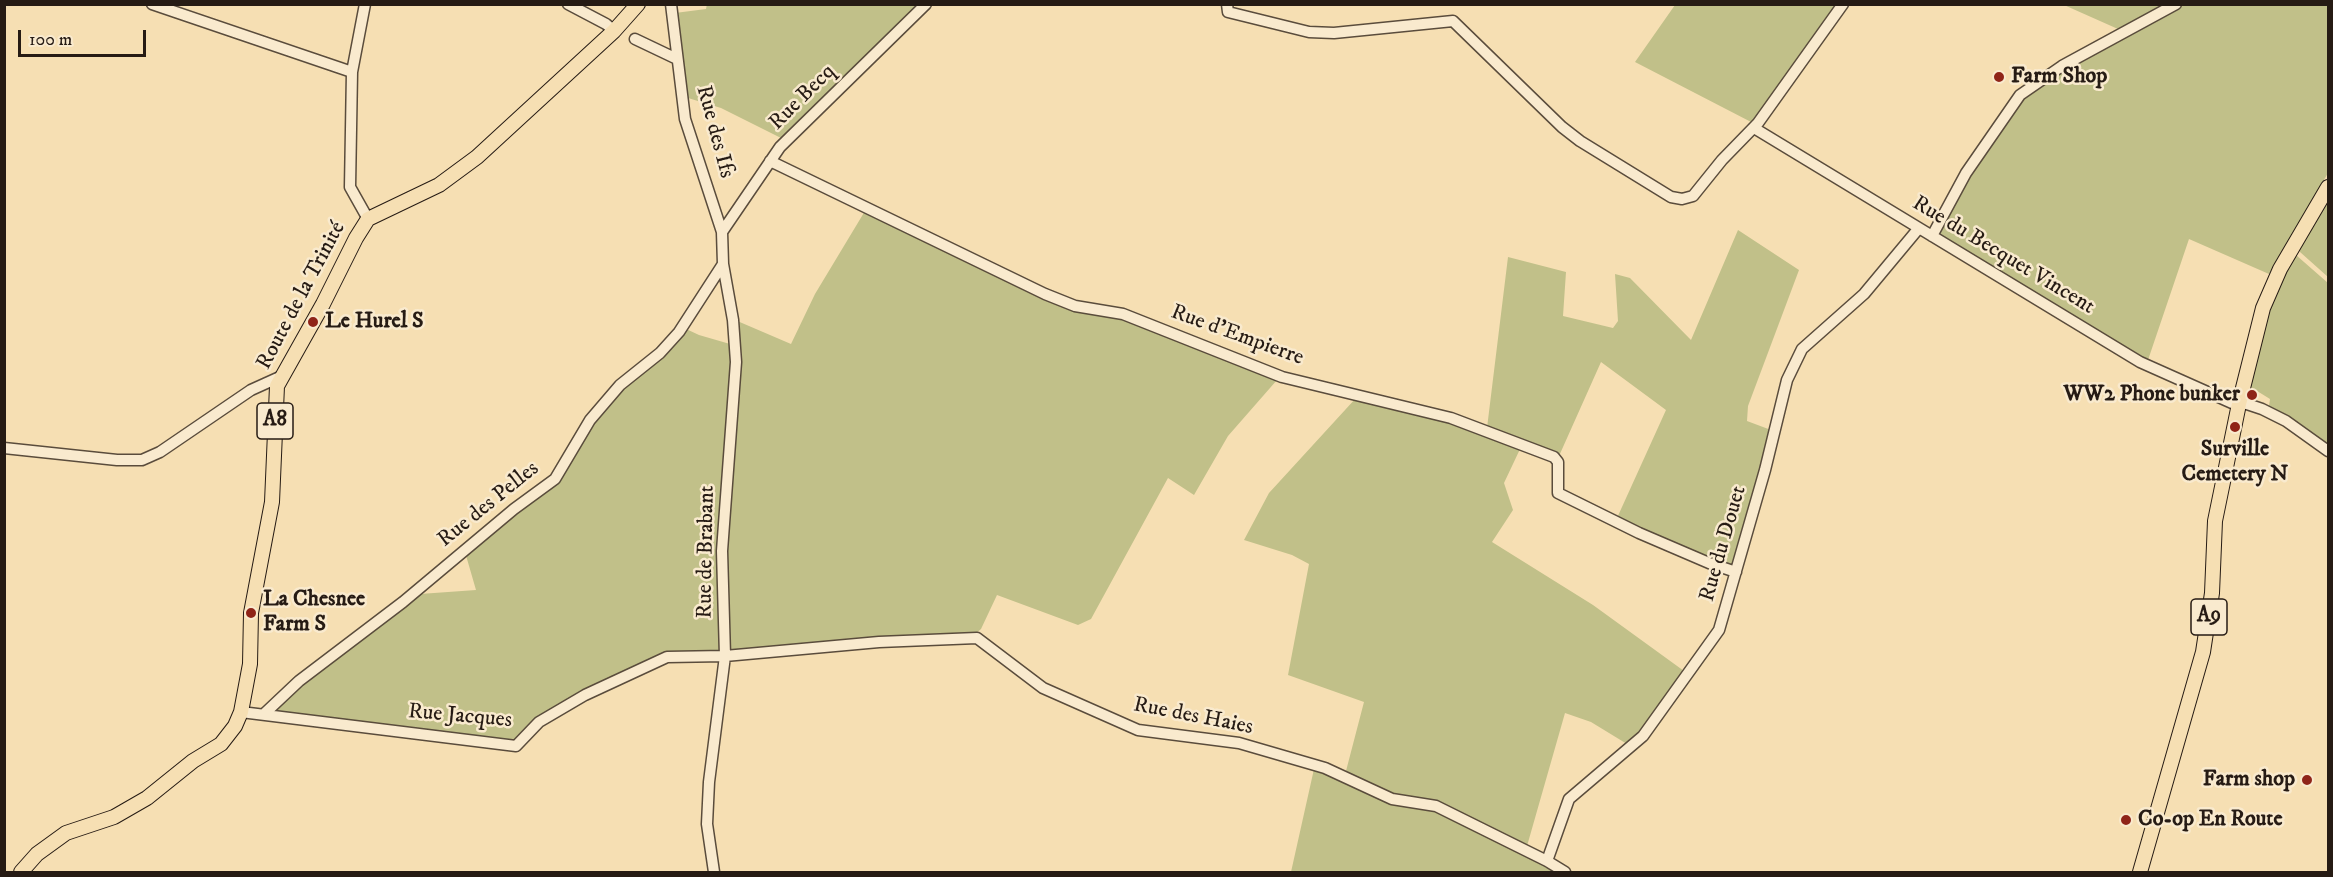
<!DOCTYPE html>
<meta charset="utf-8">
<style>
body{margin:0}
#map{position:relative;width:2333px;height:877px;overflow:hidden;background:#f6dfb3;font-family:"IM FELL DW Pica",serif}
canvas{display:block}
.frame{position:absolute;inset:0;border:6px solid #261b14;pointer-events:none}
.scale{position:absolute;left:18px;top:30px;width:128px;height:27px;box-sizing:border-box;border:3px solid #261b14;border-top:0;padding-left:8px;font-size:18px;line-height:21px;white-space:nowrap;color:#261b14;-webkit-text-stroke:4px #f9eace;paint-order:stroke}
</style>
<div id="map">
<canvas width="2333" height="877"></canvas>
<div class="frame"></div>
<div class="scale">100 m</div>
</div>
<script>
const g = document.querySelector('canvas').getContext('2d');
g.lineJoin = 'round';
function fill(path, color) {
  g.fillStyle = color;
  g.fill(path, 'evenodd');
}
function poly(rows) {
  const path = new Path2D();
  for (const r of rows) {
    path.moveTo(r[0], r[1]);
    for (let i = 2; i < r.length; i += 2) path.lineTo(r[i], r[i + 1]);
  }
  return path;
}
function strokePath(path, color, width, dash) {
  g.strokeStyle = color;
  g.lineWidth = width;
  g.lineCap = dash ? 'butt' : 'round';
  g.setLineDash(dash || []);
  g.stroke(path);
}
function write(font, color, halo, rows, align = 'center') {
  g.font = font + ' "IM FELL DW Pica",serif';
  g.lineWidth = 5;
  g.setLineDash([]);
  g.textBaseline = 'middle';
  g.strokeStyle = halo;
  g.fillStyle = color;
  for (const [text, x, y, turn = 0] of rows) {
    g.save();
    g.translate(x, y);
    g.rotate((+turn || 0) * Math.PI / 180);
    g.textAlign = isNaN(turn) ? turn : align;
    if (halo) g.strokeText(text, 0, 0);
    g.fillText(text, 0, 0);
    g.restore();
  }
}
const green = poly([
 [707,4,921,5,783,139,721,108,688,98,675,13,706,9],
 [1675,5,1839,5,1753,123,1635,62],
 [2064,5,2168,5,2118,29],
 [2182,5,2328,5,2328,173,2269,274,2189,239,2148,360,2117,344,1939,236,1962,186,2021,102,2039,85],
 [2328,198,2328,277,2300,252,2299,247],
 [865,211,1080,313,1119,317,1277,380,1228,436,1194,495,1168,478,1091,619,1078,625,997,595,981,629,974,635,732,652,730,650,725,568,735,320,791,344,815,294],
 [1738,230,1799,270,1748,406,1747,421,1771,430,1733,566,1682,548,1617,518,1666,410,1601,362,1559,456,1487,428,1508,257,1566,272,1563,316,1613,328,1618,321,1615,274,1630,278,1691,340],
 [2296,255,2328,283,2328,445,2291,418,2269,406,2270,399,2249,386,2267,311,2277,284],
 [684,328,699,335,730,344,730,383,716,549,720,651,665,655,616,674,539,716,513,742,272,712,289,694,420,594,476,590,465,552,554,483,590,425,617,394],
 [1356,398,1479,431,1521,447,1504,483,1513,510,1492,542,1593,605,1684,671,1638,735,1627,744,1591,722,1565,713,1527,846,1393,795,1346,771,1364,702,1288,675,1309,564,1292,555,1244,540,1269,493],
 [1314,769,1428,808,1542,861,1556,872,1291,872]
]);
const minor = poly([
 [152,4,352,72],
 [365,4,352,72,350,187,368,219],
 [568,4,606,24,614,31],
 [671,4,685,119,722,232,723,264,733,320,736,362,722,551,725,656,709,782,707,824,714,872],
 [1227,4,1228,12,1309,32,1334,33,1453,21,1562,127,1580,141,1671,197,1682,199,1693,196,1722,160,1758,123,1843,4],
 [635,39,677,59],
 [1754,128,2140,362,2232,403,2247,404,2262,409,2286,421,2328,451],
 [770,161,1045,294,1075,306,1123,314,1282,377,1451,418,1554,457,1558,462,1558,493,1639,533,1709,563,1736,572],
 [722,232,780,147,926,4],
 [1932,236,1966,173,2020,95,2062,66,2176,4],
 [4,448,117,460,142,460,160,452,251,390,282,376],
 [241,712,516,746,539,722,585,695,667,657,725,656,879,642,977,638,1043,688,1138,730,1239,743,1325,768,1392,799,1436,806,1547,861,1565,872],
 [264,714,299,681,403,602,514,509,555,479,590,420,620,385,660,353,679,332,723,264],
 [1547,861,1569,799,1643,736,1719,630,1765,470,1787,380,1802,349,1864,294,1919,228]
]);
const major = poly([
 [21,872,37,854,66,833,114,817,147,798,193,761,221,744,235,726,241,712,250,664,251,613,272,502,277,386,323,304,356,238,368,219,439,185,477,157,614,31,638,4],
 [2140,872,2203,652,2212,593,2215,521,2239,404,2263,308,2280,269,2328,187]
]);
const markers = [
 [1999,77,6,"#8f2418"],
 [313,322,6,"#8f2418"],
 [2252,395,6,"#8f2418"],
 [2235,427,6,"#8f2418"],
 [251,613,6,"#8f2418"],
 [2307,780,6,"#8f2418"],
 [2126,820,6,"#8f2418"]
];
const shields = [
 [275,421,36],
 [2209,617,36]
];
const shieldNames = [
 ["A8",275,421],
 ["A9",2209,617]
];
const poiNames = [
 ["Farm Shop",2011,77],
 ["Le Hurel S",325,322],
 ["WW2 Phone bunker",2240,395,"right"],
 ["Surville",2235,450,"center"],
 ["Cemetery N",2235,475,"center"],
 ["La Chesnee",263,600],
 ["Farm S",263,625],
 ["Farm shop",2295,780,"right"],
 ["Co-op En Route",2138,820]
];
const streetNames = [
 ["Rue Becq",803,98,-45],
 ["Rue des Ifs",714,132,75],
 ["Rue du Becquet Vincent",2003,256,31],
 ["Route de la Trinité",302,296,-62],
 ["Rue d'Empierre",1237,336,20],
 ["Rue des Pelles",489,505,-39],
 ["Rue du Douet",1724,544,-74],
 ["Rue de Brabant",707,552,-89],
 ["Rue Jacques",460,717,5],
 ["Rue des Haies",1193,717,11]
];
fill(green, '#c1c089');
strokePath(minor, '#5a4c3c', 13);
strokePath(major, '#261b14', 16);
strokePath(minor, '#f9eace', 10);
strokePath(major, '#f6dfb3', 14);
for (const [x, y, r, color] of markers) {
  const dot = new Path2D();
  dot.arc(x, y, r, 0, 2 * Math.PI);
  g.fillStyle = color;
  g.fill(dot);
  strokePath(dot, '#f9eace', 2);
}
for (const [x, y, w] of shields) {
  const box = new Path2D();
  box.roundRect(x - w / 2, y - 18, w, 36, 4.5);
  g.fillStyle = '#f9eace';
  g.fill(box);
  strokePath(box, '#261b14', 1.5);
}
write('bold 21px', '#261b14', null, shieldNames);
write('bold 22px', '#261b14', '#f9eace', poiNames, 'left');
write('22px', '#261b14', '#f9eace', streetNames);
</script>
